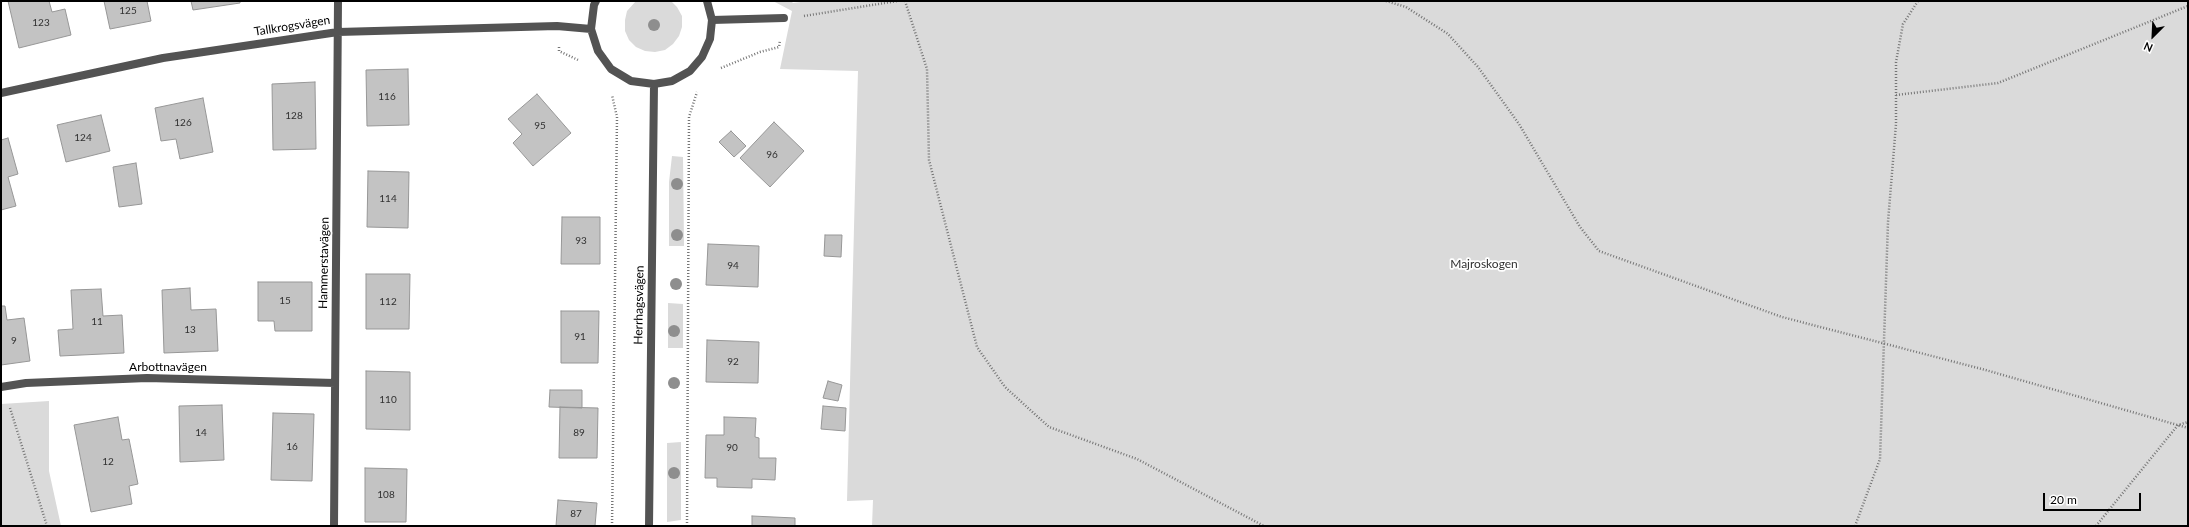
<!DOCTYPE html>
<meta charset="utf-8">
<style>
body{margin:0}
#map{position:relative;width:2189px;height:527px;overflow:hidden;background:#fff;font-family:Lato,sans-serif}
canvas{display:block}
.frame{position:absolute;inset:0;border:2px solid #000;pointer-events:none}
.north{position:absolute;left:2133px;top:16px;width:40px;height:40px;-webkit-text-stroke:3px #fff;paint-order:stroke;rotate:204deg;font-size:11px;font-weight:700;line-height:16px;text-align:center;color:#000}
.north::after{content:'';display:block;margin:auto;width:14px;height:18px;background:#000;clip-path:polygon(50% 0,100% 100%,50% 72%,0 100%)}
.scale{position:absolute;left:2043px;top:493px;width:98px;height:18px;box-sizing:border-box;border:2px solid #000;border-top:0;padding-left:5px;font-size:12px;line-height:14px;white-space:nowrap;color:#000;-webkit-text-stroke:3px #fff;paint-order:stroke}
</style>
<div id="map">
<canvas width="2189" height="527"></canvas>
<div class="frame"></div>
<div class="north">N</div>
<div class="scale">20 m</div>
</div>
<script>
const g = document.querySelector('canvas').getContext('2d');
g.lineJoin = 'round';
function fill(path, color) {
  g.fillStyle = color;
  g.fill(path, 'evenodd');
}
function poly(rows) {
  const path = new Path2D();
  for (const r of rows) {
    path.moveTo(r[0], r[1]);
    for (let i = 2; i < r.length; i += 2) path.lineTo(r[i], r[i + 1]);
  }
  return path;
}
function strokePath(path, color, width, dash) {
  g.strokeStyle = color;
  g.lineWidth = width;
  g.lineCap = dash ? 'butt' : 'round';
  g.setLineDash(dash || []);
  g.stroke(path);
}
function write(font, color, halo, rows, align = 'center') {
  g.font = font + ' Lato,sans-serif';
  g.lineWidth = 3.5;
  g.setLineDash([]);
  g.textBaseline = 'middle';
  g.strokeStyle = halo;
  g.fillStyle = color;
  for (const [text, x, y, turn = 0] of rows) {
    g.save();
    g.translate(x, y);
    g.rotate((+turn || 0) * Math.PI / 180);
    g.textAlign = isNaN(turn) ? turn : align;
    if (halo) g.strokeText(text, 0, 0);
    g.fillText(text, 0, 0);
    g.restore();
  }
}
const green = poly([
 [636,1,671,1,677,7,682,16,682,27,679,36,673,44,665,50,655,52,645,51,636,47,629,40,625,31,625,20,627,11],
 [773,1,791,1,793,3,808,1,2188,1,2188,526,872,526,873,500,847,501,858,71,780,69,792,11],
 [672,156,683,157,684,246,669,246,669,182],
 [668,303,683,304,683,348,668,348],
 [49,401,49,471,61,526,1,526,1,404],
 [681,442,681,520,667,522,667,443]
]);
const building = poly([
 [8,1,49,1,52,12,65,9,71,35,19,48,8,1],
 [104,1,147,1,151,21,110,29,104,1],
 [191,1,240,1,240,3,193,10,191,1],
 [408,69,409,125,367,126,366,70,408,69],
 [315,82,316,149,273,150,272,84,315,82],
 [537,94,571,133,533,166,513,143,522,134,508,119,537,94],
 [203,98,213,152,180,159,176,139,161,141,155,108,203,98],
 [101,115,110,151,66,162,57,125,101,115],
 [774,122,804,151,770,187,740,158,774,122],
 [731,131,746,146,734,157,719,142,731,131],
 [8,138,18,174,8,177,16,206,1,210,1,140,8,138],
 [136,163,142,204,119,207,113,167,136,163],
 [368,171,409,172,408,228,367,227,368,171],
 [562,217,600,217,600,264,561,264,562,217],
 [825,235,842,235,841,257,824,256,825,235],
 [708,244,759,246,758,287,706,285,708,244],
 [366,274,410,274,409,329,366,329,366,274],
 [258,282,312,282,312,331,275,331,274,321,258,321,258,282],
 [190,288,191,310,216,309,218,351,164,353,162,290,190,288],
 [101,289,103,316,122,315,124,353,60,356,58,330,73,329,71,290,101,289],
 [1,306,5,306,7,320,24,318,30,361,1,365,1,306],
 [561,311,599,311,598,363,561,363,561,311],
 [707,340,759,342,758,383,706,382,707,340],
 [366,371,410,372,410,430,366,429,366,371],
 [828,381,842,385,838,401,823,398,828,381],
 [550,390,582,390,582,408,549,407,550,390],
 [222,405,224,460,180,462,179,406,222,405],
 [823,406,846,408,845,431,821,429,823,406],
 [560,407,598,408,597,458,559,458,560,407],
 [273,413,314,414,312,481,271,480,273,413],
 [118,417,122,440,129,439,138,484,129,486,132,504,91,512,74,425,118,417],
 [724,417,756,418,755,437,759,438,759,458,776,458,775,480,752,479,752,488,717,487,717,478,705,478,706,435,724,435,724,417],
 [365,468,407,469,406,522,365,522,365,468],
 [558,500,597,503,595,526,556,526,558,500],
 [752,516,795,518,795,526,752,526,752,516]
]);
const path = poly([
 [905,1,927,69,929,160,977,347,1005,387,1049,427,1137,459,1264,526],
 [1386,1,1406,7,1448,34,1478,67,1519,124,1580,227,1599,251,1782,317,1982,369,2188,428],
 [804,16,897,1],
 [559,47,559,51,578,60],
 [721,68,760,52,779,47,780,40],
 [1896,95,1998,83,2188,6],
 [10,408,47,526],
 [612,526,617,117,612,95],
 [687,526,689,117,697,92],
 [1855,526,1880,459,1888,222,1896,124,1896,62,1903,24,1918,1],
 [2096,526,2178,425,2188,422]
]);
const lane = poly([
 [712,20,784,18]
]);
const street = poly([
 [596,1,594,5,591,29,598,51,611,69,631,81,654,84,672,81,690,71,702,57,710,39,712,20,707,1],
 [1,93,163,58,338,32,557,26,591,29],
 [1,387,26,383,147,378,335,383],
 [334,526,338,1],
 [649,526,654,84]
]);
const trees = [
 [654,25],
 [677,184],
 [677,235],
 [676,284],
 [674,331],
 [674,383],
 [674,473]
];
const numberNames = [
 ["125",128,11],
 ["123",41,23],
 ["116",387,97],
 ["128",294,116],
 ["126",183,123],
 ["95",540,126],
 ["124",83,138],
 ["96",772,155],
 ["114",388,199],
 ["93",581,241],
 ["94",733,266],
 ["15",285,301],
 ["112",388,302],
 ["11",97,322],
 ["13",190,330],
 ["91",580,337],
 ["9",14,341],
 ["92",733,362],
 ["110",388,400],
 ["14",201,433],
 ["89",579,433],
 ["16",292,447],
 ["90",732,448],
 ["12",108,462],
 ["108",386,495],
 ["87",576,514]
];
const streetNames = [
 ["Tallkrogsvägen",292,26,-9],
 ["Hammerstavägen",324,263,-89],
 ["Herrhagsvägen",639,305,-89],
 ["Arbottnavägen",168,367]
];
const parkNames = [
 ["Majroskogen",1484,264]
];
fill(green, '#dadada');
fill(building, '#c3c3c3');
strokePath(building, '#979797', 1);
strokePath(path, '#757575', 2.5, [1, 2]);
strokePath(lane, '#535353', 8);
strokePath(street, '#535353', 8);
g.fillStyle = '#8e8e8e';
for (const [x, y] of trees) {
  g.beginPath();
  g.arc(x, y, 6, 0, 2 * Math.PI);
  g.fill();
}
write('10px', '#313131', null, numberNames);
write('12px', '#000', '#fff', streetNames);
write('12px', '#313131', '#fff', parkNames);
</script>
